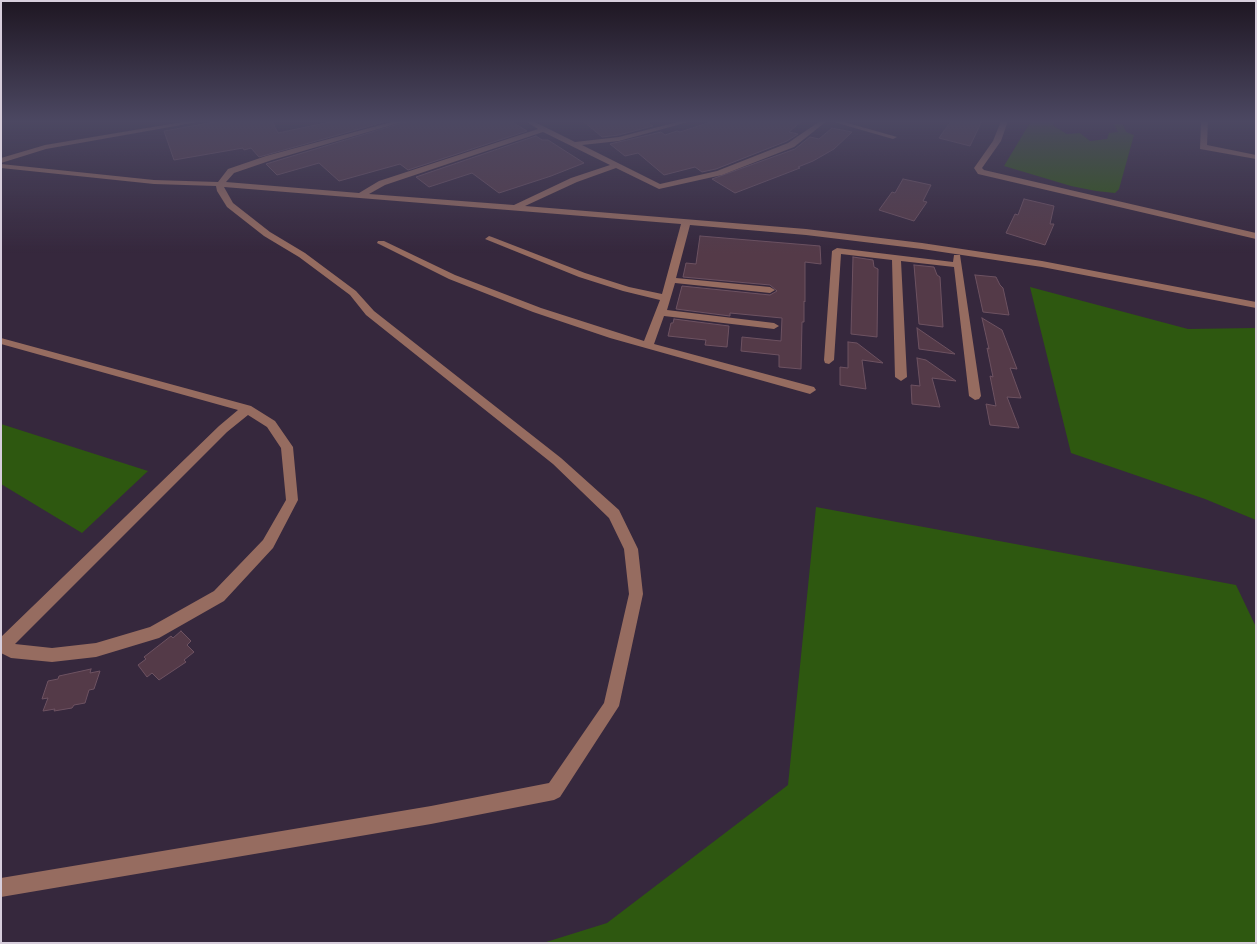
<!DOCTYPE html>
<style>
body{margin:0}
#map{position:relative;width:1257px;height:944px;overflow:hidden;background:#36283d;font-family:"Noto Sans",sans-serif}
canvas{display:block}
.frame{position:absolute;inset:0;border:2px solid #d7cedc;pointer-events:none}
</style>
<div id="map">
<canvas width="1257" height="944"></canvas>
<div class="frame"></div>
</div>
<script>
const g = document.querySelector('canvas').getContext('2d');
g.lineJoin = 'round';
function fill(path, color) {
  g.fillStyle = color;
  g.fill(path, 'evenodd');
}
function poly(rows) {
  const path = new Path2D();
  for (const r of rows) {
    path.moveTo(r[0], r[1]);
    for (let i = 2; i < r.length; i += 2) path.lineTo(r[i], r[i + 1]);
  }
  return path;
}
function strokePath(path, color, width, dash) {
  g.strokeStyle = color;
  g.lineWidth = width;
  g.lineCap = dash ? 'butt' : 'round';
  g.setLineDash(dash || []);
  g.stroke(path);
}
const green = poly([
 [1031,121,1056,121,1053,124,1054,126,1067,134,1080,133,1090,141,1107,139,1109,133,1118,132,1114,124,1123,124,1126,132,1134,135,1119,189,1115,193,1096,191,1071,186,1004,166],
 [1030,287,1188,329,1256,328,1256,520,1205,499,1071,453],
 [1,424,148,471,82,533,1,484],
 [816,507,1236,585,1256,627,1256,943,543,943,607,923,788,785]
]);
const building = poly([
 [219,121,272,121,278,133,334,121,388,121,259,157,251,148,244,150,243,148,174,160,164,131,219,121],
 [408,121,511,121,527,131,408,170,400,164,339,181,319,163,277,175,266,164,408,121],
 [583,121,646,121,653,126,619,135,602,137,583,121],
 [713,121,802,121,789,132,798,134,787,141,716,169,702,172,695,167,664,175,638,153,625,156,610,144,661,132,665,135,677,131,680,132,713,121],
 [951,121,982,121,970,146,939,138,951,121],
 [832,128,852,132,834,149,813,161,798,167,800,168,735,193,712,179,795,149,810,137,819,139,832,128],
 [536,136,542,140,548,140,584,163,551,176,499,193,472,173,429,187,416,177,536,136],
 [903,179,931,185,923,201,927,202,914,221,879,210,892,192,895,193,903,179],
 [1024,199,1054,206,1050,224,1054,224,1045,245,1006,233,1015,214,1018,215,1024,199],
 [700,236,820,246,821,264,805,262,805,302,804,301,804,322,802,322,801,369,779,367,779,355,741,351,742,337,781,341,782,318,730,313,730,316,676,309,682,286,770,295,777,291,770,285,683,277,686,263,696,264,700,236],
 [853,257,873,260,874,267,878,269,877,337,851,334,853,257],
 [914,265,934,267,937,275,940,277,943,327,919,324,914,265],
 [975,275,996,277,1000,285,1003,288,1009,315,983,312,975,275],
 [982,318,1002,330,1017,369,1010,368,1021,398,1007,397,1019,428,990,425,986,404,996,406,990,376,993,377,987,348,989,349,982,318],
 [674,319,729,326,727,347,705,345,706,340,668,336,671,323,673,323,674,319],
 [917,328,955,354,919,349,917,328],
 [848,342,857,343,883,363,862,360,866,389,840,385,840,367,848,368,848,342],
 [917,358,926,360,956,381,932,378,940,407,912,404,911,385,920,386,917,358],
 [181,631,191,641,187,645,194,652,184,660,186,662,159,680,152,673,147,677,138,665,146,659,144,657,171,636,173,638,181,631],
 [91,669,90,673,100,671,94,689,89,690,85,703,74,705,72,708,54,711,55,709,43,711,48,698,42,699,48,681,58,679,59,676,91,669]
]);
const minor = poly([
 [188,121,204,121,46,149,1,163,1,158,45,145,188,121],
 [395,121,406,121,272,160,234,173,226,182,359,193,379,181,538,129,525,121,533,121,575,142,619,137,681,121,692,121,619,141,582,145,660,184,717,171,788,143,820,121,827,121,794,147,722,175,659,189,616,168,577,182,525,206,806,229,922,243,1042,261,1256,302,1256,308,1042,267,922,249,806,235,690,225,676,278,770,287,775,290,770,293,675,283,667,310,774,323,779,326,774,329,664,316,654,344,814,387,816,390,810,394,610,338,533,312,449,279,377,243,378,241,384,241,455,275,541,308,644,341,660,300,623,291,579,277,485,239,489,236,492,237,585,273,629,287,662,294,681,224,224,187,233,203,270,232,305,253,356,291,374,311,561,458,619,510,638,549,643,594,619,706,560,797,554,800,431,824,1,897,1,878,431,806,549,783,604,703,629,594,624,549,609,518,553,464,366,315,350,295,299,257,264,236,227,207,217,191,216,186,154,184,1,168,1,164,154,180,218,182,228,169,266,156,395,121],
 [543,132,610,165,571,178,514,205,369,194,385,185,543,132],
 [830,121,841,121,897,137,893,139,830,121],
 [1001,121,1008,121,1001,141,982,168,984,170,1256,233,1256,239,978,174,974,168,993,141,1001,121],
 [1201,121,1208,121,1207,145,1256,155,1256,159,1200,149,1201,121],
 [837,248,953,262,954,255,960,255,981,396,979,399,975,400,969,396,954,267,901,261,907,377,901,381,895,377,892,260,841,254,834,360,829,364,825,363,824,360,832,251,837,248],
 [1,338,251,406,275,421,293,447,298,500,273,548,224,601,159,638,96,657,52,662,11,658,1,653,1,637,219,426,238,410,1,344,1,338],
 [248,415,267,427,281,448,286,500,263,540,214,591,150,627,96,643,52,648,15,644,227,432,248,415]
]);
fill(green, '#2e5810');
fill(building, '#543a48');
strokePath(building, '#6d5261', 1);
fill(minor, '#966c60');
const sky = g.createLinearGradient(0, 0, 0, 253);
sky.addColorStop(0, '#1e1622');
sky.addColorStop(0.48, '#4c4862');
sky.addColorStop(1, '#4c486200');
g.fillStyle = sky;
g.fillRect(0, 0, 1257, 253);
</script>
